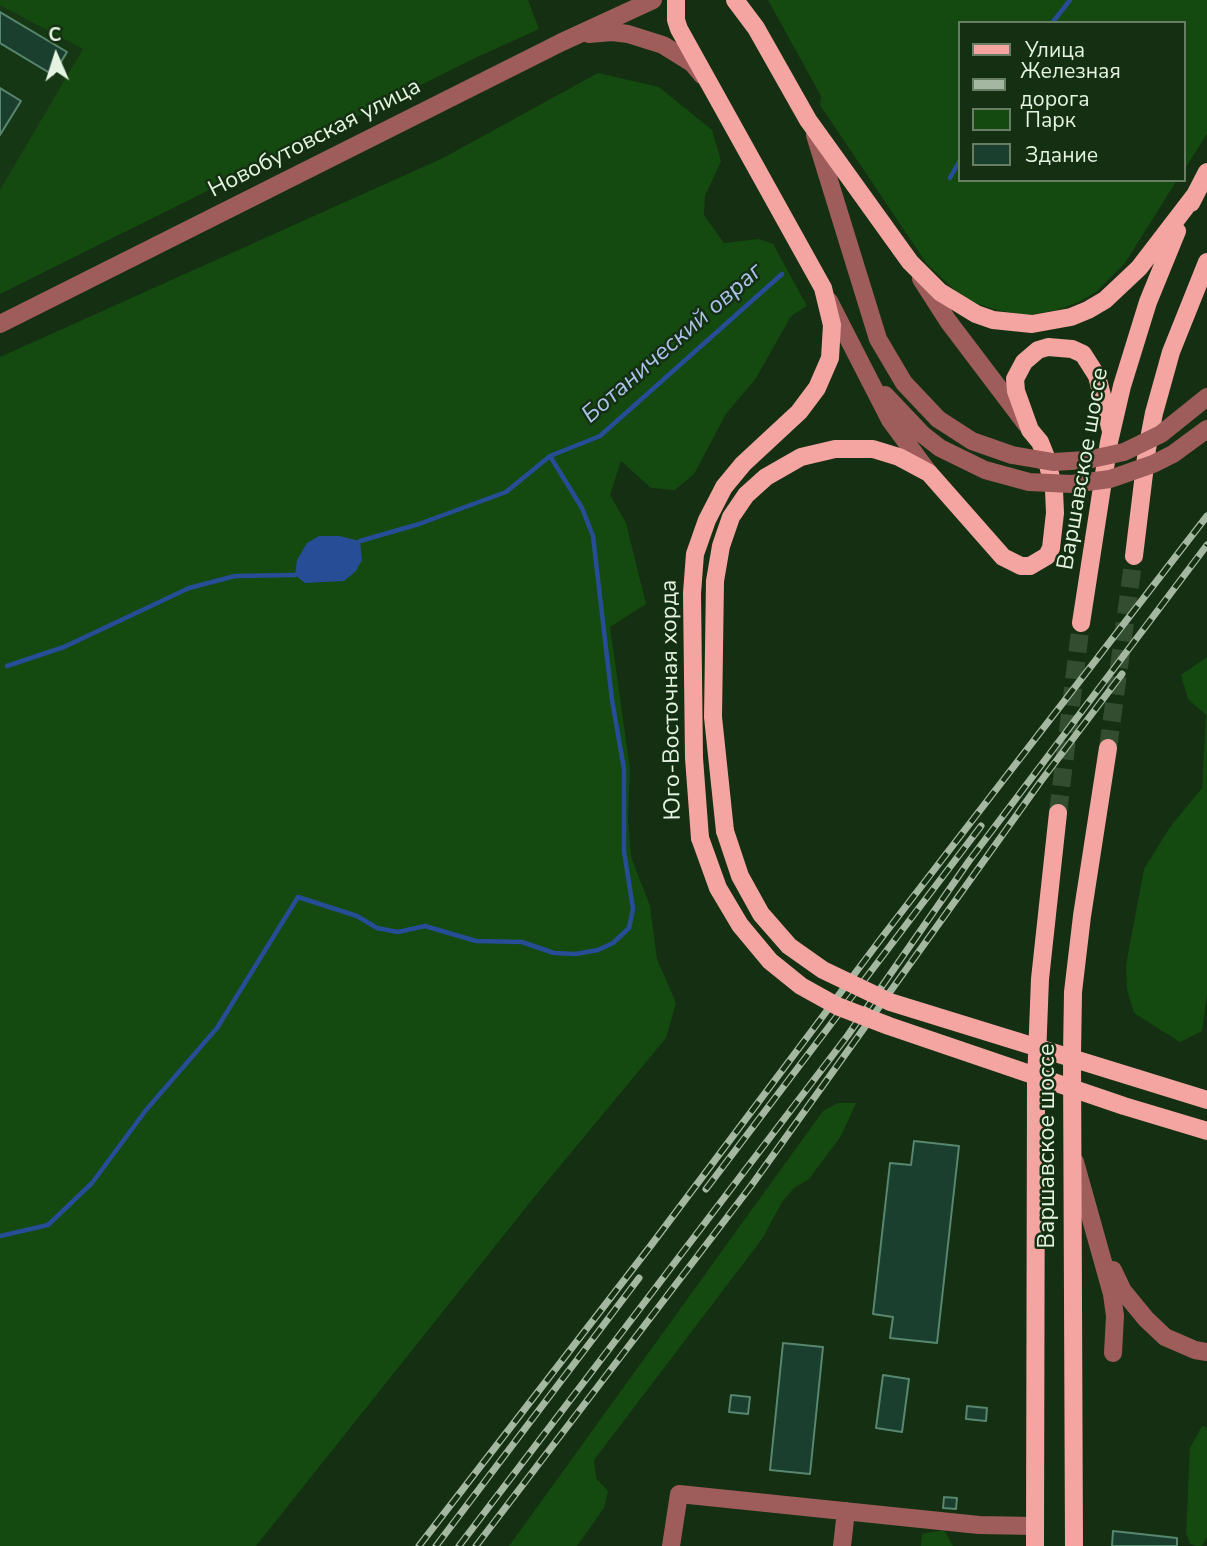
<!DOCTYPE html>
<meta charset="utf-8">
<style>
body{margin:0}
#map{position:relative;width:1207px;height:1546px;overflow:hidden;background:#142f11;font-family:"Nunito Sans",sans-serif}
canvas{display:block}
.legend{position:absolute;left:958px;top:21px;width:228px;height:161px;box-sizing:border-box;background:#142f11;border:2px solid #677e64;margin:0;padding:9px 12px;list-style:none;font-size:21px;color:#e4f4e1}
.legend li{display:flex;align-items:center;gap:14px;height:35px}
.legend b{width:35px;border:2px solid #677e64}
.north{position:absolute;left:21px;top:21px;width:70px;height:70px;-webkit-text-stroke:5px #142f11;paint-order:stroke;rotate:357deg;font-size:19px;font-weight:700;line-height:28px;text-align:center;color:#e4f4e1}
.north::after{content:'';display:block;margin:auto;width:24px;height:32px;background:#e4f4e1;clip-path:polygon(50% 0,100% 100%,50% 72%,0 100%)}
</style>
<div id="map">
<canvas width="1207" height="1546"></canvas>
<ul class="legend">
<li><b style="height:9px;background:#f5a5a1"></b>Улица</li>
<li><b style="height:9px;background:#a4b8a1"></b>Железная дорога</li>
<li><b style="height:19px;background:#144a10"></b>Парк</li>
<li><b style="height:19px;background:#1b3f2e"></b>Здание</li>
</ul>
<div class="north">С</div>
</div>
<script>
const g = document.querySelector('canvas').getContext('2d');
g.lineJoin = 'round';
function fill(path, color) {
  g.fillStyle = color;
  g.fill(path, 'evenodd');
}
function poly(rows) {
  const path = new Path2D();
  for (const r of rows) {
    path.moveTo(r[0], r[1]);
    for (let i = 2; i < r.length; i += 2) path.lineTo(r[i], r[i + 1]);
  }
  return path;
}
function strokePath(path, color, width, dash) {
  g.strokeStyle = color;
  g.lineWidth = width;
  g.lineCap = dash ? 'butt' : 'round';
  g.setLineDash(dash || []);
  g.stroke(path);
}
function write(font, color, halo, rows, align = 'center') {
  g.font = font + ' "Nunito Sans",sans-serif';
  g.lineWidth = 5;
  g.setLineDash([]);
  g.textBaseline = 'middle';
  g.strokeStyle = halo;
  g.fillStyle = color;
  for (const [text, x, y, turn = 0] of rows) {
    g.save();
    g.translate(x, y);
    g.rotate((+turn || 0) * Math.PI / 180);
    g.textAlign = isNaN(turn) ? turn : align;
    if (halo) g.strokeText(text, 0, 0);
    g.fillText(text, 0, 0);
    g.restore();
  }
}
const built = poly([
 [0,0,124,57,0,280]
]);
const green = poly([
 [0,0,528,0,539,29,473,59,0,294,0,190,83,49,0,5],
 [768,0,1207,0,1207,134,1184,170,1184,23,960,23,960,180,1177,180,1125,263,1096,292,1079,302,1057,310,1027,315,1001,311,965,300,927,264,820,105,821,96],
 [598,73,659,87,712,130,721,161,705,196,704,215,724,243,759,239,773,244,807,306,791,316,756,378,726,414,694,474,675,490,651,488,621,461,610,495,626,523,646,604,610,627,630,769,628,818,631,857,650,906,657,959,676,1003,666,1038,531,1201,256,1546,0,1546,0,357,443,158],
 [1207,657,1207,994,1202,1031,1180,1042,1134,1013,1127,989,1126,965,1144,869,1170,827,1202,788,1206,715,1188,699,1181,675],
 [838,1103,856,1103,841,1136,809,1179,794,1188,782,1202,762,1239,594,1460,596,1478,608,1491,604,1508,577,1546,509,1546,823,1111],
 [1202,1426,1207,1427,1207,1537,1202,1546,1196,1546,1190,1544,1186,1533,1190,1448],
 [944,1530,953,1546,921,1546,922,1534]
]);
const water = poly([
 [319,536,339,536,360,541,362,560,356,571,344,581,305,583,295,575,297,560,307,543]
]);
const stream = poly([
 [1052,23,1070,0],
 [950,178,960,160],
 [360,541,419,524,506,492,550,456,600,436,782,274],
 [7,666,64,647,189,588,235,576,295,575],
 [0,1236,48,1225,92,1183,146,1110,217,1028,298,897,357,916,377,928,398,932,425,926,476,941,522,942,554,953,575,954,598,950,613,943,629,928,633,909,624,851,624,769,612,700,593,536,582,508,550,456]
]);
const building = poly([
 [0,12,67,52,53,75,0,43,0,12],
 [0,88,21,101,0,135,0,88],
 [914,1141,959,1146,937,1343,890,1338,893,1317,873,1314,890,1163,911,1165,914,1141],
 [783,1343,823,1347,810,1474,770,1470,783,1343],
 [883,1375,909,1379,902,1432,876,1428,883,1375],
 [731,1395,750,1397,748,1414,729,1412,731,1395],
 [967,1406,987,1408,986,1421,966,1419,967,1406],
 [944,1497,957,1498,956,1509,943,1508,944,1497],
 [1113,1531,1177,1538,1177,1546,1112,1546,1113,1531]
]);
const majorTunnel = poly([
 [1108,748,1134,556],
 [1058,813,1081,623]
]);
const minor = poly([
 [589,34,612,32,628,34,663,45,692,63,702,75],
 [815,135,878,339,904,383,938,419],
 [921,279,948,321,1026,424],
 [829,301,890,420,929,473],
 [0,324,562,42,653,0],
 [885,395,922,434],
 [1075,1162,1112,1294,1115,1316,1113,1353],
 [1113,1270,1123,1291,1146,1319,1165,1337,1195,1350,1207,1352],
 [671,1546,679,1494,979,1525,1035,1526],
 [842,1546,846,1511]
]);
const major = poly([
 [676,0,676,20,679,29,823,288,832,325,830,358,817,388,799,412,743,464,724,487,707,520,695,554,692,593,694,758,700,838],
 [735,0,756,28,808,120,910,262,940,292,976,314,993,320,1032,324,1071,317,1088,310,1105,300,1139,268,1195,195],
 [1191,203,1207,172],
 [1134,556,1147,449,1154,413,1171,352,1207,262],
 [1081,623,1109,442,1122,386,1148,302,1177,231],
 [725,831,713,717,715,581,721,546,731,517,746,495,766,477,801,457,835,449,873,449,899,457,929,473,1003,557,1021,566,1030,566,1047,556,1051,548,1055,513,1054,490,1046,457,1040,442,1030,430,1016,391,1015,379,1024,362,1038,350,1048,347,1072,349,1083,354,1097,376,1111,431],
 [1035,1546,1036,1082,1040,979,1058,813],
 [1074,1546,1072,1055,1073,992,1082,916,1108,748]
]);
const rail = poly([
 [706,1189,981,826],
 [419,1546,652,1244,883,936,1207,516],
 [436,1546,639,1278],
 [459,1546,848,1035,969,861,1207,545],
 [476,1546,751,1186,1041,781,1122,674]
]);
const minorBridge = poly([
 [938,419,972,441,1012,455,1053,462,1087,460,1124,452,1161,434,1207,397],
 [922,434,940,448,985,470,1029,482,1072,484,1110,479,1153,464,1173,454,1207,429]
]);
const majorBridge = poly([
 [725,831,740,876,761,914,789,946,823,970,890,1002,1207,1100],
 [700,838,718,888,740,925,770,961,801,986,837,1006,889,1026,1124,1106,1207,1131]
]);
const streetNames = [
 ["Новобутовская улица",315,139,-27],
 ["Варшавское шоссе",1084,469,-80],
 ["Юго-Восточная хорда",672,700,-91],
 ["Варшавское шоссе",1048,1146,-90]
];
const waterNames = [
 ["Ботанический овраг",673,344,-41]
];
fill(built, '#163713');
fill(green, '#144a10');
fill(water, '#274d97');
strokePath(stream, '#274d97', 4.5);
fill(building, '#1b3f2e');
strokePath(building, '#58866f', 2);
strokePath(majorTunnel, '#334d30', 18, [18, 9]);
strokePath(minor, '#9e5d5b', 18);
strokePath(major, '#f5a5a1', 18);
strokePath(rail, '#a4b8a1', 7);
strokePath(rail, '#142f11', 4.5, [13]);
strokePath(minorBridge, '#9e5d5b', 18);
strokePath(majorBridge, '#f5a5a1', 18);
write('23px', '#e4f4e1', '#142f11', streetNames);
write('italic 24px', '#abc2eb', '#142f11', waterNames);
</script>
